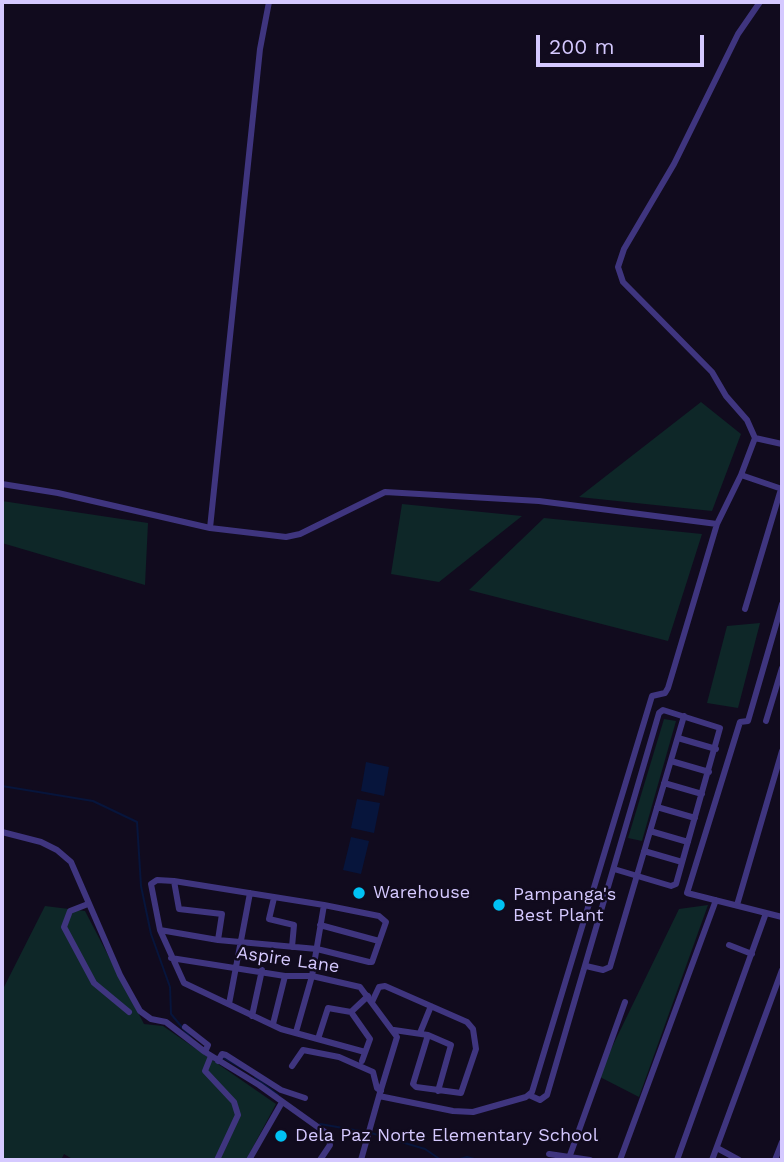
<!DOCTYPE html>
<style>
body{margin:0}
#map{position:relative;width:784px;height:1162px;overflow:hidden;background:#110b1e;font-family:"Work Sans",sans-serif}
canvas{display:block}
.frame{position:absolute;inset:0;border:4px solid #d5c9ff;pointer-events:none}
.scale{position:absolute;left:536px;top:35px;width:168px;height:32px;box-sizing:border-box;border:4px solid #d5c9ff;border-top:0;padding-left:9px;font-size:21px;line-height:24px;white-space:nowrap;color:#d5c9ff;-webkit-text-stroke:5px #110b1e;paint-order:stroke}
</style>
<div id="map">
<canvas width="784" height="1162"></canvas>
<div class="frame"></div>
<div class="scale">200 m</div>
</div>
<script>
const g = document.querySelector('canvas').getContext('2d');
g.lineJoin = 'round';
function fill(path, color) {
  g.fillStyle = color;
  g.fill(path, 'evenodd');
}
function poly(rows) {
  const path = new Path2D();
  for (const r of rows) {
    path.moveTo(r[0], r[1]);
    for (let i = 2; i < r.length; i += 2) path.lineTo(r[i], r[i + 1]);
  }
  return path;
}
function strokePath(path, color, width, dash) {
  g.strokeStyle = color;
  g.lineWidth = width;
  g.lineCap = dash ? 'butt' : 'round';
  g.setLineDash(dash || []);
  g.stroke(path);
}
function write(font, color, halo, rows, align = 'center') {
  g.font = font + ' "Work Sans",sans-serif';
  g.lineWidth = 5;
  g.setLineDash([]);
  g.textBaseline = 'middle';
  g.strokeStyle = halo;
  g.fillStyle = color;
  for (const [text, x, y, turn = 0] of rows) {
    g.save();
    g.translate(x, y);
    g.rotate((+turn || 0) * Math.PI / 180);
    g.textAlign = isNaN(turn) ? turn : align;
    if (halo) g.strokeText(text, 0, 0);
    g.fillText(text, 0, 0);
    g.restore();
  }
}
const green = poly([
 [701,402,741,434,712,511,579,497],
 [2,501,148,523,145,585,2,543],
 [402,504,522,516,439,582,391,574],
 [544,518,702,534,668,641,469,590],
 [760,623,738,708,707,703,727,626],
 [664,719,676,721,642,841,628,838],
 [708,905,639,1097,598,1076,679,909],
 [45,906,85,911,144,1024,163,1026,276,1104,246,1160,74,1160,64,1154,61,1160,2,1160,2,991]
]);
const water = poly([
 [366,762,389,767,384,796,361,791],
 [357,799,380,803,374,833,351,828],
 [351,837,369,841,361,874,343,870]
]);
const stream = poly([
 [2,786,93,801,137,822,141,886,151,934,170,987,171,1014,191,1038],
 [222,1057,245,1070],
 [255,1077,278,1095],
 [320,1124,366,1132],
 [371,1133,425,1149,441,1160],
 [456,1160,467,1157,478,1160]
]);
const street = poly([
 [755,438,782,444],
 [741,475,755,438,747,420,726,396,712,372,623,282,618,267,624,249,674,164,738,34,760,2],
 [2,484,58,493,210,528,286,537,300,534,385,492,539,501,717,524,741,475,782,489],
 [210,528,260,49,269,2],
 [782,604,748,721,740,722,687,893,782,917],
 [745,609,781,489],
 [766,721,782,668],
 [678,738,716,749],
 [671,761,709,772],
 [664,783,702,794],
 [657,807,695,818],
 [650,831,688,842],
 [2,832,41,842,57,850,71,862,120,975,140,1011,151,1019,166,1022,205,1052,259,1085,329,1135,330,1145,320,1160],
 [644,851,682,862],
 [274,898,269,919,294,925,292,947],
 [88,904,70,911,64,927,94,983,129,1012],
 [737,905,782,751],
 [320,925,379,941],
 [160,930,151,884,157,880,174,881,324,905,379,916,386,922,372,962,369,962,317,949,218,940,222,914,179,909,174,881],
 [218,940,160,930,184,983,281,1029,365,1052],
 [729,945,752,954],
 [171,958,285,976,312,976,360,987,397,1037,379,1096],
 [586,966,603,970,610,967,684,716],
 [372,1002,379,987,385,986,467,1022,473,1029,476,1049,461,1093,416,1087,413,1084,428,1035],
 [229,1004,250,893],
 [351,1012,370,1039,362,1061],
 [252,1016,262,970],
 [273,1024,285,976],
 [185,1027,208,1045,205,1052],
 [394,1030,428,1035,451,1045,438,1091],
 [296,1032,312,976,324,905],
 [420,1033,431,1006],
 [318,1039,328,1008,351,1012,368,996],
 [211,1056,205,1071,234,1102,238,1115,217,1160],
 [218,1061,222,1054,226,1055,281,1090,305,1098],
 [292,1066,303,1050,339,1057,373,1072,377,1088,381,1091],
 [529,1095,540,1100,547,1095,659,713,663,710,720,728,676,884,671,886,614,869],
 [717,1148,739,1160],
 [549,1154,590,1160],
 [569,1158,625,1002],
 [249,1160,281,1104],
 [361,1160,379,1096,453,1111,473,1112,526,1097,532,1092,652,696,665,693,668,688,717,524],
 [620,1160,716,900],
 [677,1160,766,913],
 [712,1160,782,970],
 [775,1160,782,1142]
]);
const markers = [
 [359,893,7,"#00c2f4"],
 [499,905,7,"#00c2f4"],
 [281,1136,7,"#00c2f4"]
];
const poiNames = [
 ["Warehouse",373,893],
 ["Pampanga's",513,895],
 ["Best Plant",513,916],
 ["Dela Paz Norte Elementary School",295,1136]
];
const streetNames = [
 ["Aspire Lane",288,960,8]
];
fill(green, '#0e2728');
fill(water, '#07153c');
strokePath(stream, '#07153c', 2);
strokePath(street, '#3f357f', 6);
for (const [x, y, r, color] of markers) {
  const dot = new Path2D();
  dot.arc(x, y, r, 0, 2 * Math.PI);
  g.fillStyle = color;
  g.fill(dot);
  strokePath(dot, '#110b1e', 2.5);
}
write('18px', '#d5c9ff', '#110b1e', poiNames, 'left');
write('18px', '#d5c9ff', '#110b1e', streetNames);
</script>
